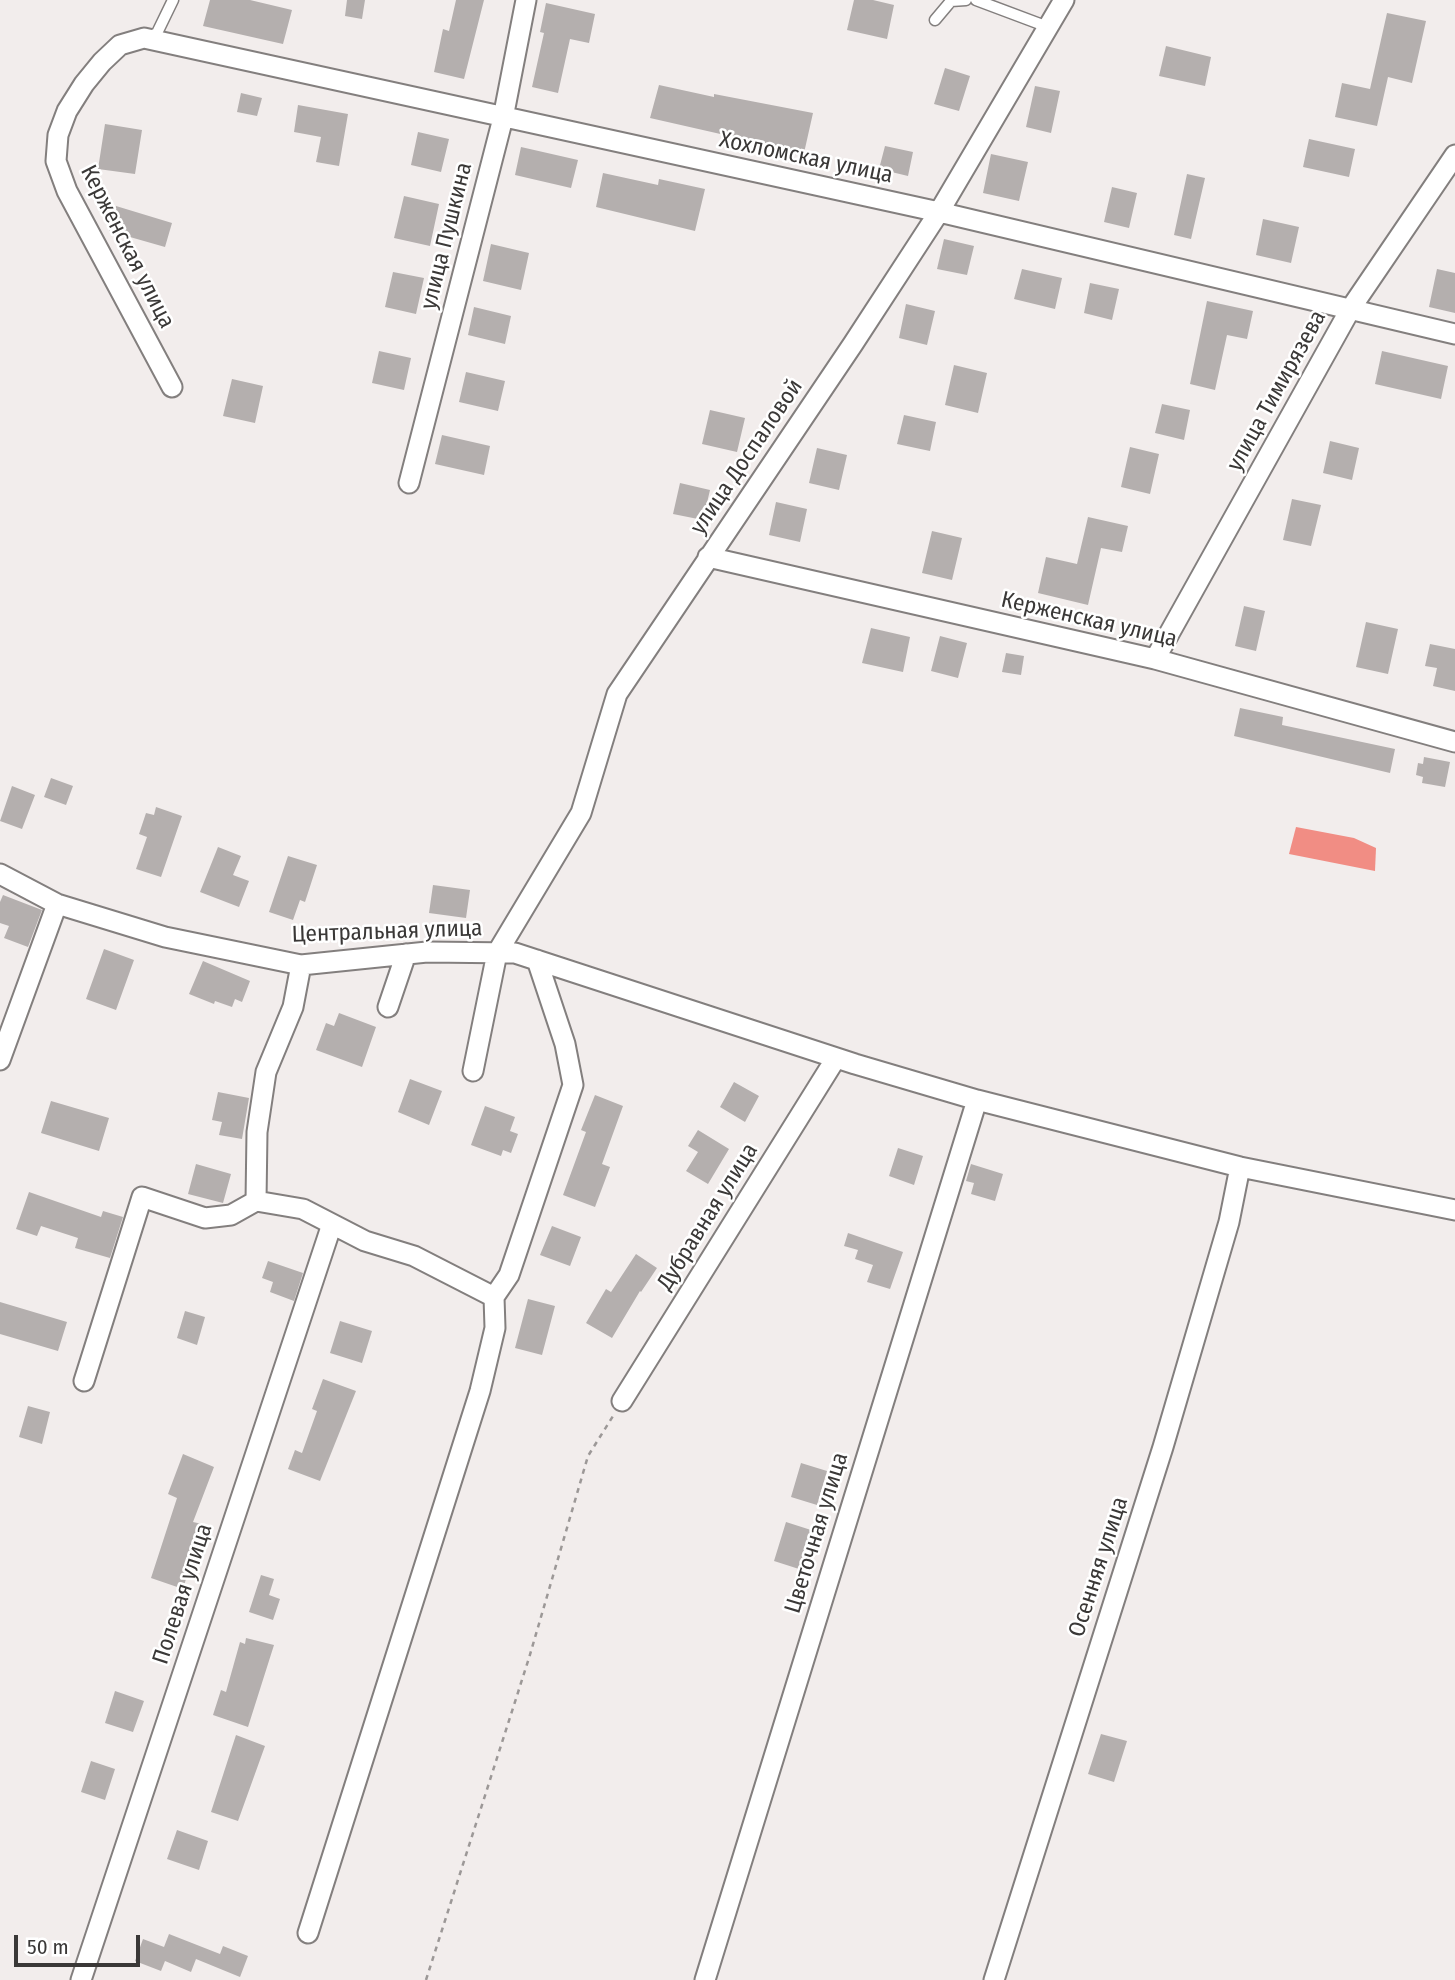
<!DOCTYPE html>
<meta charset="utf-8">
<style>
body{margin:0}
#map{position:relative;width:1455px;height:1980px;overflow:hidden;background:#f2edec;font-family:"Fira Sans Condensed",sans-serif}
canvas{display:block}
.scale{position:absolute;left:14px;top:1935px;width:126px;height:32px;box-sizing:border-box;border:4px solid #3a3837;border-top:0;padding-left:9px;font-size:21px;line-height:24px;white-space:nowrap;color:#3a3837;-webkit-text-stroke:5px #fff;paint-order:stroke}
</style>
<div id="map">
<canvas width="1455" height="1980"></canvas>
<div class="scale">50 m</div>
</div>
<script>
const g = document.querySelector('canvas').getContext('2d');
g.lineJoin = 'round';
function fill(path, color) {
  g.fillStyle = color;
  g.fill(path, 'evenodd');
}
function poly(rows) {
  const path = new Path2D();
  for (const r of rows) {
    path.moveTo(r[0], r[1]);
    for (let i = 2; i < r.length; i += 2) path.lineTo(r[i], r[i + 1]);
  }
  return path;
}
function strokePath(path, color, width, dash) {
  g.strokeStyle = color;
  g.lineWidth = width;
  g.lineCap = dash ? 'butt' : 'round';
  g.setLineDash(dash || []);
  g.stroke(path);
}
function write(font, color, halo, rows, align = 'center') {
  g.font = font + ' "Fira Sans Condensed",sans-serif';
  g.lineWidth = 5;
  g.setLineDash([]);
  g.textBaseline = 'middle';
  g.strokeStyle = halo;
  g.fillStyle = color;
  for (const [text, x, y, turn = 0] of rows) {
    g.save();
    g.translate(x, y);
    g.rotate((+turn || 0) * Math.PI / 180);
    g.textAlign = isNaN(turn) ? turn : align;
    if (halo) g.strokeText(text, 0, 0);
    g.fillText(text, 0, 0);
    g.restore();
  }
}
const water = poly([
 [1296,827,1354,838,1376,848,1375,871,1289,854]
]);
const building = poly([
 [210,0,250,0,292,10,283,44,203,26],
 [347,0,365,0,362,19,345,16],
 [456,0,484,0,464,79,434,72,443,29,449,31],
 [854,0,873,0,894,5,887,39,847,30],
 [546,3,595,14,589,43,570,39,558,93,532,87,544,33,540,32],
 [1387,13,1426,21,1412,83,1388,77,1377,126,1335,117,1342,83,1370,89],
 [1166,46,1211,57,1205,86,1159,76],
 [945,68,970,76,959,111,934,104],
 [659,85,714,97,714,94,813,113,804,153,650,118],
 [1035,86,1060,91,1051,133,1026,127],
 [241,93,262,98,257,116,237,112],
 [298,105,348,114,339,166,316,162,321,137,294,132],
 [105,124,142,130,135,174,98,169],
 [418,132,449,139,441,172,411,165],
 [1309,139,1355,149,1349,177,1303,167],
 [885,146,913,152,908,176,879,169],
 [521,147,578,160,571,188,515,175],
 [991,154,1028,162,1019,201,983,193],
 [603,173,658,185,659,179,705,189,695,231,596,207],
 [1187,174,1205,178,1191,239,1174,235],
 [1112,187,1137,193,1129,228,1104,222],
 [404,196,439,204,430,246,394,238],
 [116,206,172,223,165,247,109,231],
 [1263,219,1299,227,1291,263,1256,255],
 [944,239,974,246,967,275,937,269],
 [491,244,529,253,521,290,483,281],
 [1022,269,1062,278,1055,309,1014,299],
 [1437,269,1455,273,1455,313,1429,307],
 [393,272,424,278,416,314,385,307],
 [1090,283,1119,289,1112,320,1084,313],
 [1207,301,1253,311,1247,339,1227,335,1215,390,1190,384],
 [906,304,935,311,927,345,899,338],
 [474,307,511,316,505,344,468,335],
 [379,351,411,358,404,390,372,383],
 [1382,351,1448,366,1441,399,1375,384],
 [954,365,987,373,978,413,945,405],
 [466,372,505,381,498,411,459,402],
 [232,379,263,386,255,423,223,416],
 [1162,404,1190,410,1184,440,1155,433],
 [710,410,745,418,737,452,702,444],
 [904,415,936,422,930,451,897,444],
 [442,435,490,446,484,475,435,464],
 [1330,441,1359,448,1352,480,1323,473],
 [1130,447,1159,454,1150,494,1121,487],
 [817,448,847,455,839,490,809,483],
 [680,483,710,490,703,520,673,514],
 [1292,499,1321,505,1311,546,1283,540],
 [776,502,807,509,800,542,769,535],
 [1088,517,1128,526,1122,552,1101,548,1088,605,1038,593,1046,557,1077,564],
 [932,531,962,538,952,580,922,573],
 [1244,606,1265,611,1256,651,1235,646],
 [1366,622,1398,629,1388,674,1356,667],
 [871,628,910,637,903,672,862,663],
 [940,636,967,643,958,678,931,671],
 [1430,644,1455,649,1455,691,1433,686,1437,668,1425,666],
 [1006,653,1024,656,1021,675,1002,672],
 [1240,708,1283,717,1282,725,1395,749,1390,773,1234,736],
 [1424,757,1450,762,1445,787,1422,783,1423,777,1416,775,1418,763,1423,764],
 [51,778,73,786,66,805,44,797],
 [12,786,35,795,22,829,0,821],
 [156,807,182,816,161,877,136,869,147,837,139,834,146,813,154,815],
 [218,847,241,856,233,875,249,881,239,907,200,892],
 [288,856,317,865,305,902,300,900,293,920,269,912],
 [433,885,470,890,466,918,429,913],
 [3,895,42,910,28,947,4,938,9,926,0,923,0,902],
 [104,949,134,960,116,1010,86,999],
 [203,961,250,981,242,1002,235,999,232,1007,215,1001,214,1004,189,994],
 [339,1013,376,1027,362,1067,316,1050,326,1023,334,1026],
 [410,1079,442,1091,429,1125,398,1112],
 [734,1082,759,1096,745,1122,720,1107],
 [218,1092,249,1098,242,1139,219,1135,222,1122,212,1120],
 [595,1095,623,1106,602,1164,610,1167,595,1207,563,1195,586,1132,581,1130],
 [51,1101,109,1118,99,1151,41,1133],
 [485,1106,515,1117,510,1131,518,1134,511,1153,503,1150,501,1156,471,1145],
 [698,1130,729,1149,708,1184,686,1171,698,1152,688,1146],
 [898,1148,923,1156,914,1185,889,1176],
 [196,1164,231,1174,223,1203,188,1194],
 [971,1164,1003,1174,995,1201,971,1194,974,1183,966,1181],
 [29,1192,101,1217,103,1211,123,1217,110,1258,75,1248,78,1238,41,1226,37,1236,16,1229],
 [552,1226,581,1237,570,1266,540,1255],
 [848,1233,903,1252,890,1289,867,1282,873,1265,855,1259,858,1250,844,1246],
 [636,1254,657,1268,641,1292,640,1291,612,1338,586,1323,606,1289,611,1292],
 [268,1261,303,1273,294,1301,270,1292,273,1282,262,1278],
 [528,1299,555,1306,542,1355,515,1348],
 [0,1302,67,1322,58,1351,0,1334],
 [185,1311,205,1317,197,1345,177,1338],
 [340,1321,372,1331,362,1363,330,1353],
 [323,1379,356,1391,320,1481,288,1469,295,1450,302,1453,317,1411,312,1409],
 [28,1406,50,1412,42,1444,19,1437],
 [183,1454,214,1467,193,1522,202,1524,183,1589,151,1578,177,1498,168,1494],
 [801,1463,827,1471,817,1505,791,1497],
 [786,1522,811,1530,799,1569,774,1561],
 [261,1575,274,1579,269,1595,280,1599,273,1620,249,1612],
 [246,1638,274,1645,248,1727,213,1715,221,1690,226,1692,240,1642,245,1644],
 [115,1691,144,1701,133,1732,105,1723],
 [1101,1734,1127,1741,1114,1782,1088,1774],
 [236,1735,265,1746,238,1821,211,1812],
 [91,1761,115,1769,105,1800,81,1792],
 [177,1830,208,1841,199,1870,167,1859],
 [169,1934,220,1954,223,1946,248,1956,240,1977,196,1959,191,1972,165,1961,161,1971,135,1961,143,1939,164,1947]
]);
const path = poly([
 [426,1980,529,1658,588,1456,613,1416]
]);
const service = poly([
 [976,0,1048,27],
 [935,20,951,1,966,0],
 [148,37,157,33,173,0]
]);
const minor = poly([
 [172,387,67,191,56,161,58,135,67,111,84,84,102,62,120,45,144,38,939,212,1455,334],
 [409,483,503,118,526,0],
 [708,557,1155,659,1455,742],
 [1155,659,1351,308,1455,155],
 [0,874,57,904,165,937,301,965,427,952,515,953,855,1064,977,1100,1240,1167,1455,1210],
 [301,965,293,1007,266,1072,257,1132,256,1201,303,1209,365,1241,414,1256,494,1297,509,1275,573,1085,565,1044,537,960],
 [388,1007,406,954],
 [0,1060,57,904],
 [473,1071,497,953,581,813,617,694,853,344,939,212,1064,0],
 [84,1381,142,1197,205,1218,231,1215,256,1201],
 [622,1401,836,1058],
 [308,1933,480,1391,495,1328,494,1297],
 [81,1980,332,1224],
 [705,1980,977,1100],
 [994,1980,1163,1447,1229,1222,1240,1167]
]);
const streetNames = [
 ["Хохломская улица",806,158,12],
 ["улица Пушкина",447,236,-76],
 ["Керженская улица",127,247,63],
 ["улица Тимирязева",1277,391,-61],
 ["улица Доспаловой",747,457,-56],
 ["Керженская улица",1089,620,13],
 ["Центральная улица",387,932,-2],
 ["Дубравная улица",708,1217,-58],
 ["Цветочная улица",817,1533,-73],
 ["Осенняя улица",1099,1567,-72],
 ["Полевая улица",183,1594,-72]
];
fill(water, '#f18d84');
fill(building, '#b4afae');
strokePath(service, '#837f7e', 13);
strokePath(minor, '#837f7e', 23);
strokePath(path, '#9c9897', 2.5, [5, 5]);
strokePath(service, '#fff', 10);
strokePath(minor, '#fff', 19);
write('23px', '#3a3837', '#fff', streetNames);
</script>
